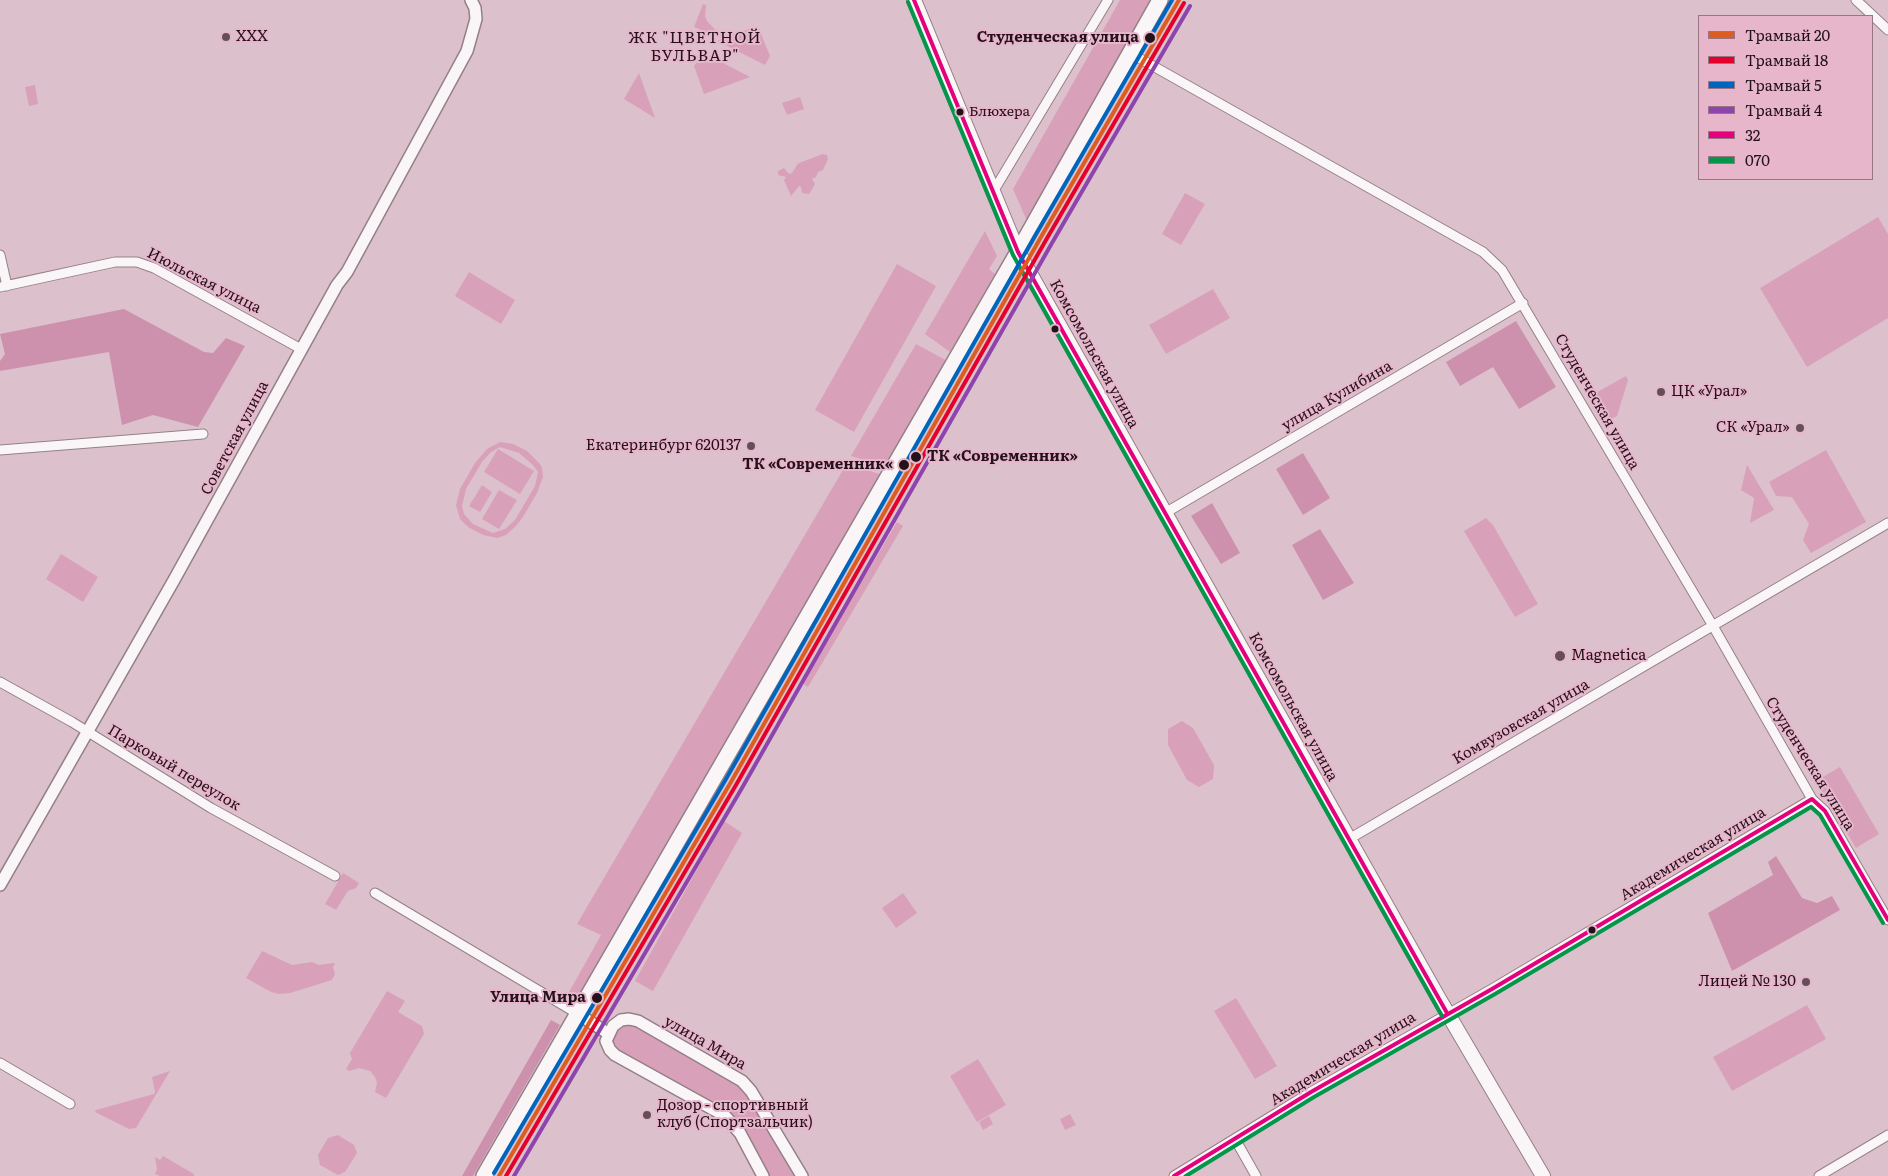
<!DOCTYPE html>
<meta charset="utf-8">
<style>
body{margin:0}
#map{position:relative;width:1888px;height:1176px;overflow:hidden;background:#dcc1cc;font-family:Literata,serif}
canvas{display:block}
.legend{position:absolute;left:1698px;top:15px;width:175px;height:165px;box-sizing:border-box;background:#e7b6cb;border:1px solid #997484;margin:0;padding:6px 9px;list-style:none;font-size:15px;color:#23121a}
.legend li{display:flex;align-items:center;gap:10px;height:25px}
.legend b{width:25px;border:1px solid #997484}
</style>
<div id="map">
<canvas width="1888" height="1176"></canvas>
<ul class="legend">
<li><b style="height:6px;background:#dd5d21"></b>Трамвай 20</li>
<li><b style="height:6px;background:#e4002b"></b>Трамвай 18</li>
<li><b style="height:6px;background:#0065bd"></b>Трамвай 5</li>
<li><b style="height:6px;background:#8e44ad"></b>Трамвай 4</li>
<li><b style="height:6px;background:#e5007d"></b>32</li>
<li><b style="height:6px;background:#04974c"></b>070</li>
</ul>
</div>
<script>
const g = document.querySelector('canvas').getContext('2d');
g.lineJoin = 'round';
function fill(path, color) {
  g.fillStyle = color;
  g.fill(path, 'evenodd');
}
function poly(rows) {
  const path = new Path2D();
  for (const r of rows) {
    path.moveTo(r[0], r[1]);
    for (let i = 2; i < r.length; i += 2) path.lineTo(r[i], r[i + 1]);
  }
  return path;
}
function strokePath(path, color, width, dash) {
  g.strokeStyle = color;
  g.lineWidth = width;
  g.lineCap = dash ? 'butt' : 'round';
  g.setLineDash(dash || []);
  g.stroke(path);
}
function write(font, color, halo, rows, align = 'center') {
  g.font = font + ' Literata,serif';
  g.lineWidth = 4;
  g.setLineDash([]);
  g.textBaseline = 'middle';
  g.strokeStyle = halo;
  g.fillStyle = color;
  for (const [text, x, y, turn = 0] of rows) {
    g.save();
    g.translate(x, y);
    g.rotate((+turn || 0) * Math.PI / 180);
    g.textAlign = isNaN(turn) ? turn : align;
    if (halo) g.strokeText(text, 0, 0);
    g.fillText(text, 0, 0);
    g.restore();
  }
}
const green = poly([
 [1120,0,1154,0,1027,221,1013,189],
 [703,4,706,5,705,16,707,21,721,36,718,37,694,27],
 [754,27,759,29,770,56,765,65,717,41],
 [704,53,750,77,704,94,694,66],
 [639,73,655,118,624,99],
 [35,85,38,104,29,106,25,87],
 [800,97,804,109,787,115,782,103],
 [823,154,827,155,828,159,823,170,818,172,816,177,812,179,815,184,811,191,809,194,802,193,801,187,799,186,791,196,784,180,786,177,778,175,778,171,784,168,789,174,792,173,797,165,799,163],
 [1185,193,1205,204,1181,245,1162,234],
 [1878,217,1888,234,1888,318,1807,367,1760,288],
 [985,231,997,256,989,269,995,274,950,352,925,334],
 [897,264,936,286,854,432,815,410],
 [469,272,515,300,501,324,455,296],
 [1213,289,1230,318,1166,354,1149,325],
 [916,344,953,364,893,468,851,456],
 [1626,376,1628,380,1617,416,1611,419,1604,417,1592,395],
 [500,442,513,444,527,451,539,463,542,467,543,477,537,493,523,517,515,527,506,535,497,538,483,535,468,527,460,519,456,505,460,489,475,463,487,449],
 [500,447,519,453,533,465,538,472,535,486,515,520,505,529,493,533,473,524,464,514,462,506,466,489,482,462,491,452],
 [498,449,534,471,520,494,484,472],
 [1826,450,1866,522,1811,553,1803,540,1809,524,1792,497,1776,496,1769,482],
 [847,463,888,477,584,1002,568,994,601,935,577,924],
 [1747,465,1774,510,1750,523,1754,498,1741,490],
 [482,485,492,492,480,512,469,506],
 [499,490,517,500,499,529,482,519],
 [1486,518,1493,525,1538,604,1515,617,1464,531],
 [897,522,903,526,808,687,802,683],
 [61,554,98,577,83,602,46,579],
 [1182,721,1193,728,1214,765,1213,779,1199,787,1187,780,1168,745,1168,729],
 [1840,767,1879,834,1856,848,1816,781],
 [724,821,742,833,653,991,635,981],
 [343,873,359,883,356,888,348,891,336,910,325,904],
 [903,893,917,913,896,928,882,908],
 [262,951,292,965,312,962,319,965,333,963,335,964,333,967,335,974,332,980,290,993,279,994,271,992,246,978],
 [387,991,405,1001,398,1012,422,1026,424,1034,386,1098,375,1092,377,1083,375,1077,370,1071,359,1068,349,1071,346,1069,352,1059,350,1053],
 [1236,998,1277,1066,1255,1079,1214,1011],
 [1807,1005,1826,1039,1732,1091,1713,1057],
 [629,1019,742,1081,802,1176,763,1176,732,1123,615,1055,609,1034],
 [978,1059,1006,1105,977,1122,950,1076],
 [170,1071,136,1128,129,1129,95,1112,96,1110,154,1094,155,1092,152,1077],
 [1070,1114,1076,1125,1065,1130,1060,1119],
 [989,1116,993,1124,983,1130,979,1122],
 [338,1135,354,1145,357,1153,345,1172,338,1175,320,1165,318,1155,328,1138],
 [163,1156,194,1174,194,1176,160,1176,155,1174,157,1169,155,1157,160,1160]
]);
const forest = poly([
 [124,309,204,352,213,353,226,338,245,346,198,427,153,415,122,425,109,352,0,371,0,361,5,354,0,334],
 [1516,321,1556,387,1519,409,1493,367,1460,386,1446,362],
 [1303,453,1330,498,1303,515,1276,469],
 [1212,503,1240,553,1221,564,1191,516],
 [1320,529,1354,583,1323,600,1292,545],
 [1776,856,1802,898,1817,903,1832,896,1840,910,1732,971,1708,913,1773,875,1768,862],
 [551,1020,560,1025,473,1176,462,1176]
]);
const minor = poly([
 [1856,0,1888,30],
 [1130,53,1483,252,1502,270,1713,626,1812,799,1825,811,1888,920],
 [993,192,1108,0],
 [0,255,7,286],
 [0,287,115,262,137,262,154,268,301,349],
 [0,450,203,434],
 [1165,513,1523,303],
 [0,682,72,722,211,808,335,876],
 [1349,839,1888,523],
 [375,893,578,1014],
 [0,1063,70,1104],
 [1235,1139,1256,1176],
 [1174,1176,1311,1092,1492,989,1812,799],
 [1819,1176,1888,1135]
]);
const tertiary = poly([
 [0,885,174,580,337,285,347,272,467,51,476,19,475,8,471,0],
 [578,1014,609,1034],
 [763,1176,740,1133,725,1116,615,1055,610,1050,606,1041,613,1026,621,1020,629,1019,638,1021,742,1081,751,1091,802,1176]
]);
const secondary = poly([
 [914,0,1018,252,1438,997,1543,1176]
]);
const primary = poly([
 [484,1176,1018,252,1160,0]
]);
const bus1 = poly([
 [914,0,1018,252,1447,1013],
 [1174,1176,1311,1092,1492,989,1812,799,1825,811,1888,920]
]);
const bus2 = poly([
 [908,2,1013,255,1442,1016],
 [1186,1176,1314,1097,1495,994,1811,807,1820,815,1883,923]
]);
const tram1 = poly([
 [499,1176,731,782,1041,237,1179,0]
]);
const tram2 = poly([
 [506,1176,736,785,1046,240,1184,3]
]);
const tram3 = poly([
 [494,1173,726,779,1036,234,1172,0]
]);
const tram4 = poly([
 [514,1176,742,788,1052,243,1190,6]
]);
const markers = [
 [226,37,5,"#644f58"],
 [1150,38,6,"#23121a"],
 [960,112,4.5,"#23121a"],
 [1055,329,4.5,"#23121a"],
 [1661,392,5,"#644f58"],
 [1800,428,5,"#644f58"],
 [751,446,5,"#644f58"],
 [916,457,6,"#23121a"],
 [904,465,6,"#23121a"],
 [1560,656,6,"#644f58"],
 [1592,930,4.5,"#23121a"],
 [1806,982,5,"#644f58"],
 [597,998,6,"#23121a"],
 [647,1115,5,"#644f58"]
];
const busNames = [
 ["Блюхера",969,112]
];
const poiNames = [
 ["XXX",236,37],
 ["ЦК «Урал»",1671,392],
 ["СК «Урал»",1790,428,"right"],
 ["Екатеринбург 620137",741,446,"right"],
 ["Magnetica",1571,656],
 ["Лицей № 130",1796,982,"right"],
 ["Дозор - спортивный",657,1106],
 ["клуб (Спортзальчик)",657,1123]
];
const stopNames = [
 ["Студенческая улица",1139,38],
 ["ТК «Современник»",927,457,"left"],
 ["ТК «Современник«",893,465],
 ["Улица Мира",586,998]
];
const streetNames = [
 ["Июльская улица",204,281,27],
 ["Комсомольская улица",1094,354,61],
 ["улица Кулибина",1337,396,-30],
 ["Студенческая улица",1597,402,60],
 ["Советская улица",235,438,-62],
 ["Комсомольская улица",1293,707,61],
 ["Комвузовская улица",1521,722,-30],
 ["Студенческая улица",1810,764,58],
 ["Парковый переулок",174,768,31],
 ["Академическая улица",1693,854,-31],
 ["улица Мира",705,1043,30],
 ["Академическая улица",1343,1059,-31]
];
const neighbourhoodNames = [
 ["ЖК \"ЦВЕТНОЙ",695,38],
 ["БУЛЬВАР\"",695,56]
];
fill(green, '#d9a0ba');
fill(forest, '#cd91ad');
strokePath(minor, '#948088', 11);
strokePath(tertiary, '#948088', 14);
strokePath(secondary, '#948088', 16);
strokePath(primary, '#948088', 18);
strokePath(minor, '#faf6f7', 9);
strokePath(tertiary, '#faf6f7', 11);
strokePath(secondary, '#faf6f7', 14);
strokePath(primary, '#faf6f7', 15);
strokePath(bus1, '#e5007d', 4);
strokePath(bus2, '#04974c', 4);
strokePath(tram1, '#dd5d21', 4);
strokePath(tram2, '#e4002b', 4);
strokePath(tram3, '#0065bd', 4);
strokePath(tram4, '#8e44ad', 4);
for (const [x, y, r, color] of markers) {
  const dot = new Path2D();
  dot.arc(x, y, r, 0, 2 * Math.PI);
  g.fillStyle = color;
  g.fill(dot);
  strokePath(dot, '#e7b6cb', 2);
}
write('14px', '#23121a', '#e7b6cb', busNames, 'left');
write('15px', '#23121a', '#e7b6cb', poiNames, 'left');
write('bold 15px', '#23121a', '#e7b6cb', stopNames, 'right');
write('15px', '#23121a', '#e7b6cb', streetNames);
g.letterSpacing = '1px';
write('16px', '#23121a', '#e7b6cb', neighbourhoodNames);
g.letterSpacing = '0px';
</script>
